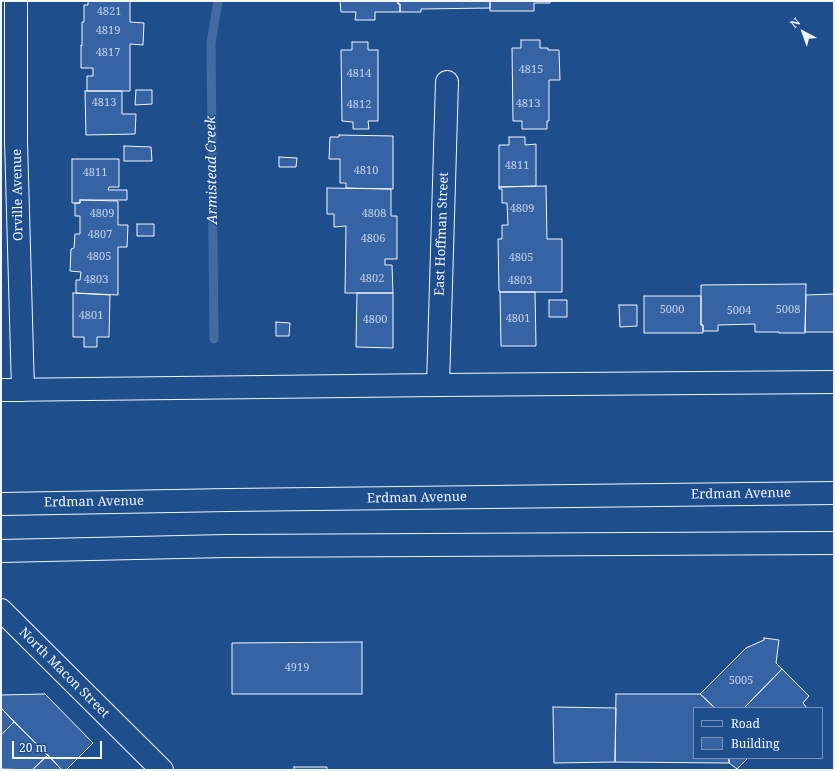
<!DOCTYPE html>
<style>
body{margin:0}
#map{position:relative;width:835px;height:771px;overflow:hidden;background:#1f4e8c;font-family:"Noto Serif",serif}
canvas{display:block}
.frame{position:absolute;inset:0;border:2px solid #f2f6ff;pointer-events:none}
.legend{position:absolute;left:693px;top:707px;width:130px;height:52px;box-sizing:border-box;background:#1f4e8c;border:1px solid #7391ba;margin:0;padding:5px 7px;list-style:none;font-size:12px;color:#f2f6ff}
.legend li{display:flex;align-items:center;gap:8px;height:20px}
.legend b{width:20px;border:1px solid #7391ba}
.north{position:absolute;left:783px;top:12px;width:40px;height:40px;-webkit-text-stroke:3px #1f4e8c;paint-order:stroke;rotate:319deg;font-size:11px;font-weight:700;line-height:16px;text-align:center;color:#f2f6ff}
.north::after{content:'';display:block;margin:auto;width:14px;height:18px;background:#f2f6ff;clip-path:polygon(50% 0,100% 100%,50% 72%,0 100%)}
.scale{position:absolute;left:12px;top:741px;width:90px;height:18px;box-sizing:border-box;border:2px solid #f2f6ff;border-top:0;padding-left:5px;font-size:12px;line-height:14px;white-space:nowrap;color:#f2f6ff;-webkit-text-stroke:3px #1f4e8c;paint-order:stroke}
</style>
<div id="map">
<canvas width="835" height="771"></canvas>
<div class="frame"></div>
<ul class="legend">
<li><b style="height:5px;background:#1f4e8c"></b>Road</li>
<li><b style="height:11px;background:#3563a3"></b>Building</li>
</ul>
<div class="north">N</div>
<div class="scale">20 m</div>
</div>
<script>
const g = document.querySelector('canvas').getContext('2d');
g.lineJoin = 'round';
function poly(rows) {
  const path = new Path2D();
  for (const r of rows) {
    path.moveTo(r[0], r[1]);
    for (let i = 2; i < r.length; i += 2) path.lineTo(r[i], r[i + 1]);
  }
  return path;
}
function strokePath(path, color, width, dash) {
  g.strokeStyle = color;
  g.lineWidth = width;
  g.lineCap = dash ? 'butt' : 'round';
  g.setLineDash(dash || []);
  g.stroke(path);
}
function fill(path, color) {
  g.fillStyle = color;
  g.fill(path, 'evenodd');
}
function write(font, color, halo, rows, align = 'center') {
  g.font = font + ' "Noto Serif",serif';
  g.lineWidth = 3;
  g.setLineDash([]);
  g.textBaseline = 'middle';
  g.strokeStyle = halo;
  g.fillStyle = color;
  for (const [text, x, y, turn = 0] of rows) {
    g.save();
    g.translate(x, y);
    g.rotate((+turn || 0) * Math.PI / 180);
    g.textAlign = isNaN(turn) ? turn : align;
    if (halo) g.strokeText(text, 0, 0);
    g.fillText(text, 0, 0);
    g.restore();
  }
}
const stream = poly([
 [214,339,211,43,218,1]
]);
const building = poly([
 [88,1,130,1,130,22,144,23,143,45,130,44,130,91,87,91,87,76,93,76,93,68,81,68,81,45,82,46,82,22,84,22,84,5,88,5,88,1],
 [340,1,398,1,398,4,400,4,400,12,375,12,375,20,355,20,356,12,341,12,340,1],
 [398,1,490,1,490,8,421,9,421,12,400,12,400,4,398,4,398,1],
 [490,1,550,1,550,3,534,3,534,11,490,11,490,1],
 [521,40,540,40,540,48,548,48,548,50,559,50,560,80,549,80,549,121,547,121,547,129,522,129,522,121,513,121,512,48,521,48,521,40],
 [352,42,368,42,368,50,378,50,378,121,368,121,369,129,353,129,353,122,342,121,341,50,352,50,352,42],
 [136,90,152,90,152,104,135,105,136,90],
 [85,91,122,91,122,114,136,114,135,134,86,135,85,91],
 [339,135,393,136,393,189,346,188,346,183,340,183,340,159,329,159,330,137,339,137,339,135],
 [509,137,525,137,525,145,536,144,536,186,499,187,499,145,509,145,509,137],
 [124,146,151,147,152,161,124,161,124,146],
 [279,157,297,158,296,167,279,167,279,157],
 [72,159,119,159,119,187,109,187,108,190,127,190,127,200,80,200,80,203,72,203,72,159],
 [546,186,547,239,562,239,562,292,500,292,500,291,499,291,498,239,502,239,502,225,508,225,507,203,502,203,502,189,499,189,499,187,546,186],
 [327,188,391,189,391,216,397,216,397,259,385,259,385,265,392,265,393,293,345,293,346,226,334,227,334,214,327,214,327,188],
 [80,200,118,201,118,225,128,225,127,247,118,247,118,295,76,293,76,280,80,280,81,272,70,271,71,249,74,248,75,234,80,234,80,216,75,216,75,203,80,203,80,200],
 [137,224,154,224,154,236,137,236,137,224],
 [806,284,805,333,779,333,779,332,755,332,755,324,718,325,718,331,703,331,703,325,701,325,701,285,806,284],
 [500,292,535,292,536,346,501,346,500,292],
 [73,293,110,295,109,337,97,337,97,347,84,347,84,337,73,337,73,293],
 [357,293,393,293,393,348,356,347,357,293],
 [834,294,834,332,805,332,806,295,834,294],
 [644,296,701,296,701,325,703,325,703,333,644,333,644,296],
 [549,300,567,300,567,317,549,317,549,300],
 [619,305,637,305,637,326,620,327,619,305],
 [276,322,290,323,289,336,276,336,276,322],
 [764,638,779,640,776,663,782,669,744,708,715,708,700,694,746,648,764,640,764,638],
 [362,642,362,694,232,694,232,643,362,642],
 [782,669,809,696,803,703,807,708,744,708,782,669],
 [45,694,93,743,66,770,62,770,2,709,1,710,1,695,45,694],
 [616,694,700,694,715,708,694,708,694,758,729,758,729,763,615,762,616,694],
 [553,707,616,708,615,762,554,763,553,707],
 [2,709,14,722,1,735,1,710,2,709],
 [14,722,48,755,32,770,1,769,1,735,14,722],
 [48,755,62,770,32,770,48,755],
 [729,758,748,758,737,769,729,763,729,758],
 [294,767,327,767,327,770,294,770,294,767]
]);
const minor = poly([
 [16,1,16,141,23,390],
 [438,385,447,82],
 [1,390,438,385,834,382]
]);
const tertiary = poly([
 [1,610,162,770]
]);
const primary = poly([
 [1,504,229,500,834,493],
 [1,551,226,546,834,543]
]);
const numberNames = [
 ["4821",109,12],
 ["4819",108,31],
 ["4817",108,53],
 ["4815",531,70],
 ["4814",359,74],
 ["4813",104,103],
 ["4813",528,104],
 ["4812",359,105],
 ["4811",517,166],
 ["4810",366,171],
 ["4811",95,173],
 ["4809",522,209],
 ["4809",102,214],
 ["4808",374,214],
 ["4807",100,235],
 ["4806",373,239],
 ["4805",99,257],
 ["4805",521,258],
 ["4802",372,279],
 ["4803",96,280],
 ["4803",520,281],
 ["5000",672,310],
 ["5008",788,310],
 ["5004",739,311],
 ["4801",91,316],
 ["4801",518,319],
 ["4800",375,320],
 ["4919",297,668],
 ["5005",741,681]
];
const streetNames = [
 ["Orville Avenue",18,195,-91],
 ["East Hoffman Street",442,234,-88],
 ["Erdman Avenue",741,494,-1],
 ["Erdman Avenue",417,498,-1],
 ["Erdman Avenue",94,502,-1],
 ["North Macon Street",64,673,45]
];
const waterNames = [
 ["Armistead Creek",212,170,-91]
];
strokePath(stream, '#446ba0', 9);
fill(building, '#3563a3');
strokePath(building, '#f2f6ff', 1);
strokePath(minor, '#f2f6ff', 24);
strokePath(tertiary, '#f2f6ff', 24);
strokePath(primary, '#f2f6ff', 24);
strokePath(minor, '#1f4e8c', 22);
strokePath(tertiary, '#1f4e8c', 22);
strokePath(primary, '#1f4e8c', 22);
write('11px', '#c3d1e8', null, numberNames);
write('13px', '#f2f6ff', '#1f4e8c', streetNames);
write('italic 14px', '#f2f6ff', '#1f4e8c', waterNames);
</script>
